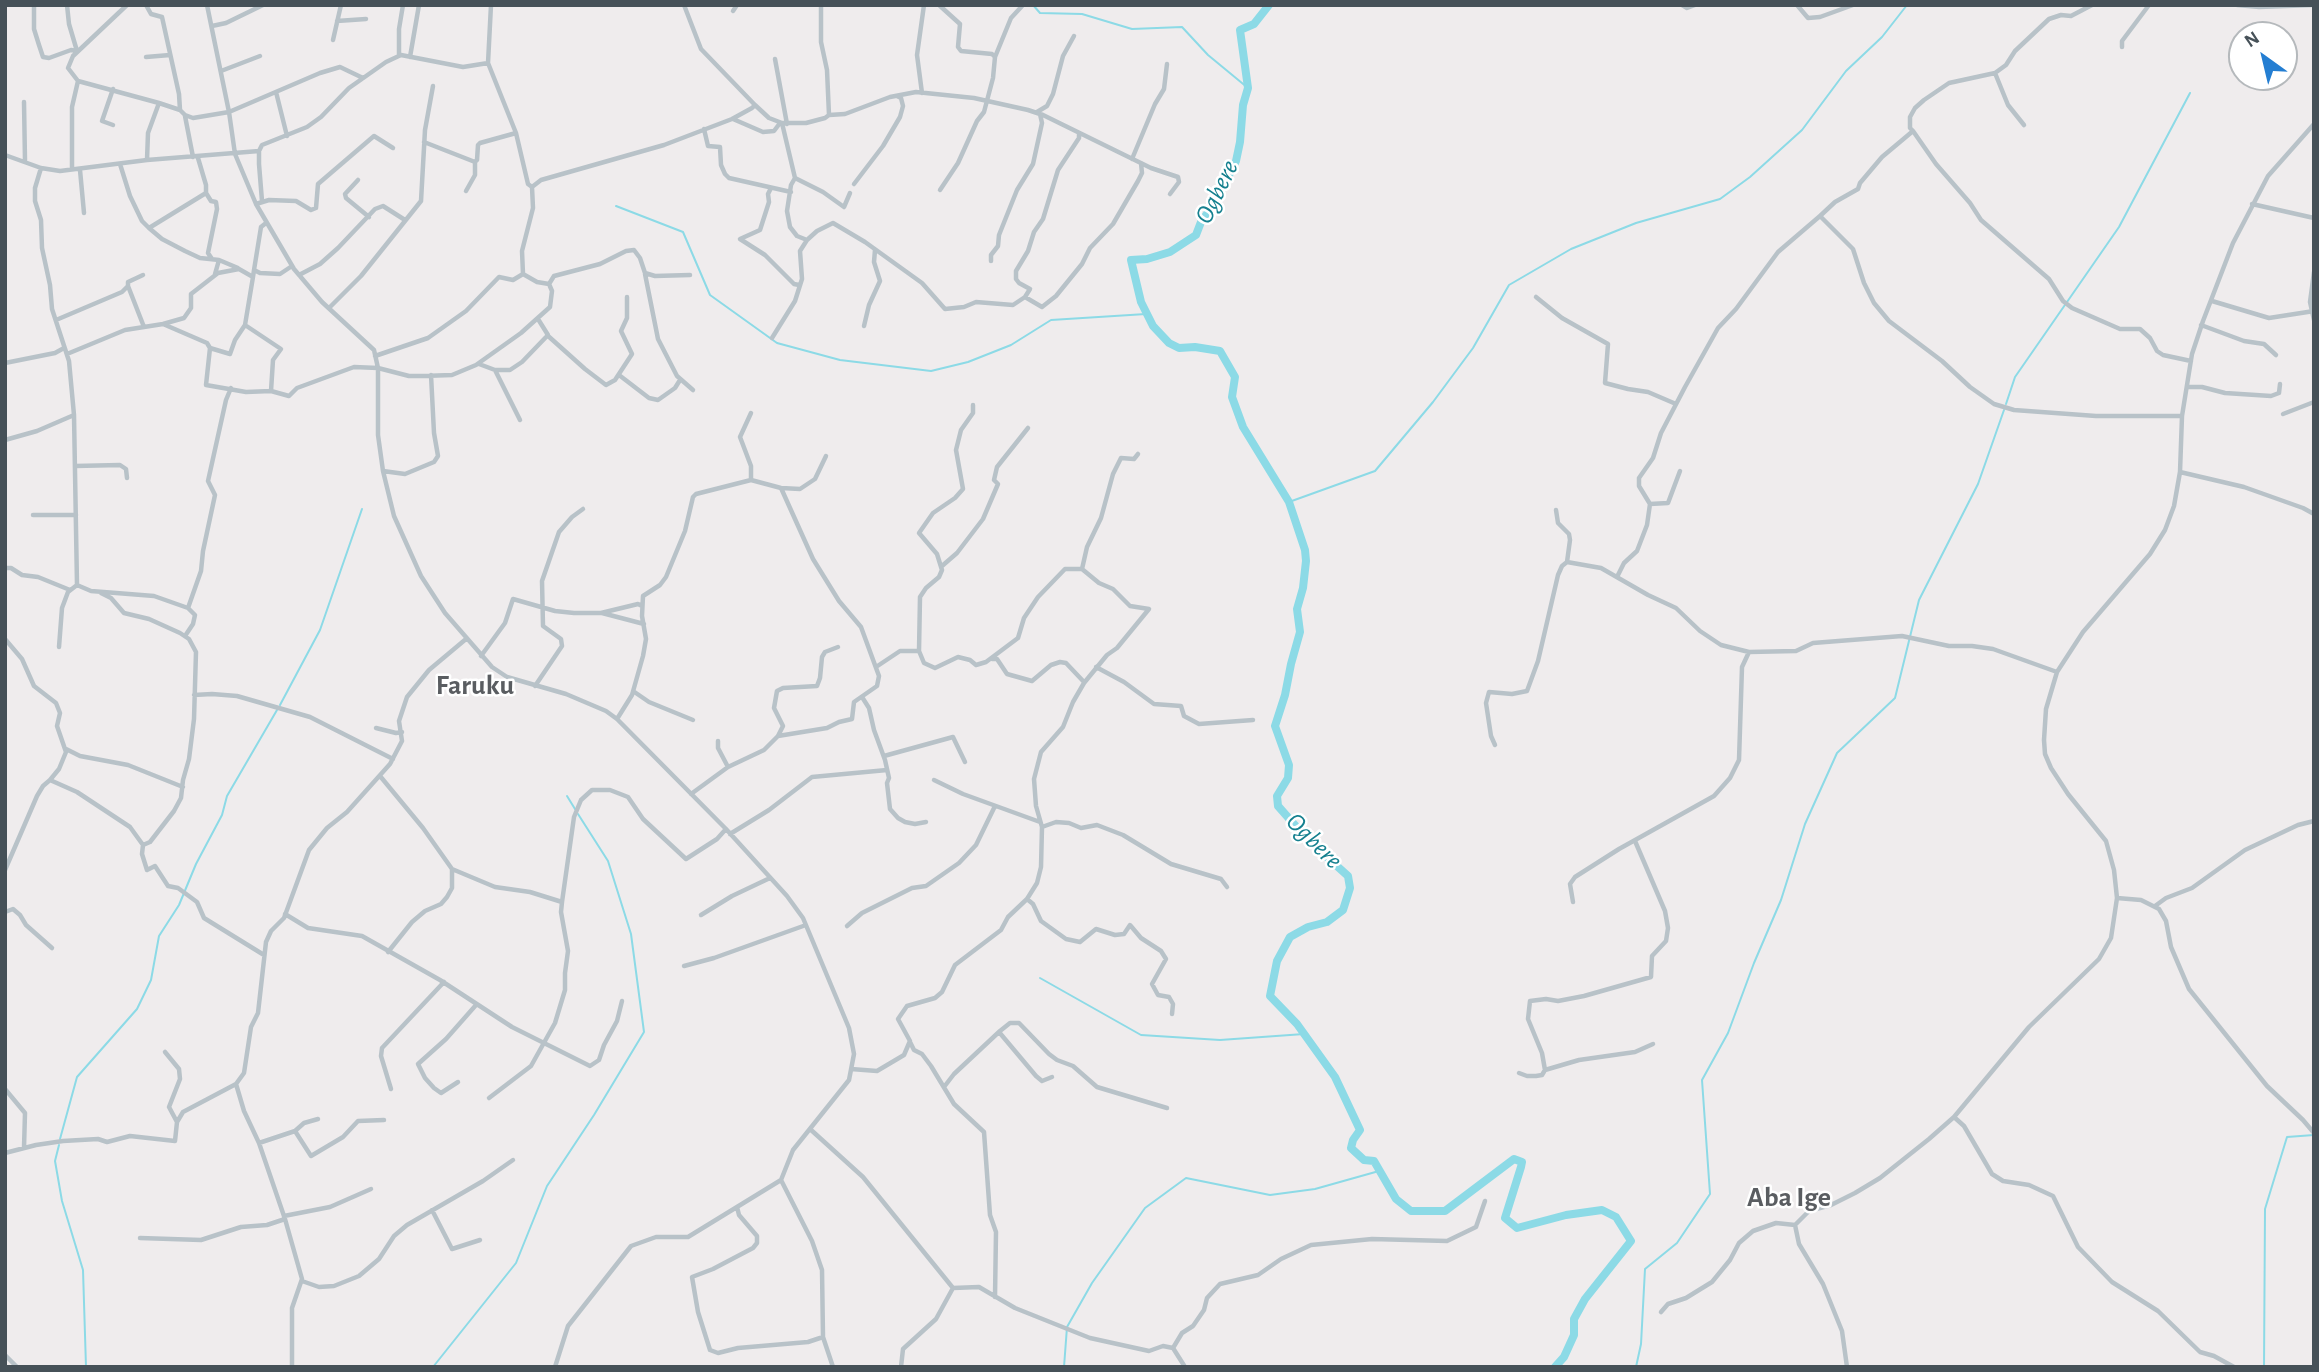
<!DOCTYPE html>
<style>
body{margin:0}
#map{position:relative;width:2319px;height:1372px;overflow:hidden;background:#efeced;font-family:"Alegreya Sans",sans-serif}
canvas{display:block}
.frame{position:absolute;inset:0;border:7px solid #465158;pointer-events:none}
.north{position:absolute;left:2228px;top:21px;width:70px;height:70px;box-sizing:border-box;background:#fff;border:2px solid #b5b9bc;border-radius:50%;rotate:326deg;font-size:19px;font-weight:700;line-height:28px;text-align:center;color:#465158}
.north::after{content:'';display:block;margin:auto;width:24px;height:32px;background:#247ed2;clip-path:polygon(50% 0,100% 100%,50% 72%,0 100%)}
</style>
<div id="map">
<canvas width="2319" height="1372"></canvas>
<div class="frame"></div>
<div class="north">N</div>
</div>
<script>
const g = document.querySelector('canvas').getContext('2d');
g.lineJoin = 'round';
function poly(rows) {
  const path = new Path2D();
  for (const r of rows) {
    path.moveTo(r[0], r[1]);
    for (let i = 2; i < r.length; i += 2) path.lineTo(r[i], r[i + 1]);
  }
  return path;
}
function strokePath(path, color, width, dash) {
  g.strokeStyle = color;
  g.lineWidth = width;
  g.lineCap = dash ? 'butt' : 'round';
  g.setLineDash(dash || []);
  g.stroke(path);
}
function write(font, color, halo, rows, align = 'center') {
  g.font = font + ' "Alegreya Sans",sans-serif';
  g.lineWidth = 5;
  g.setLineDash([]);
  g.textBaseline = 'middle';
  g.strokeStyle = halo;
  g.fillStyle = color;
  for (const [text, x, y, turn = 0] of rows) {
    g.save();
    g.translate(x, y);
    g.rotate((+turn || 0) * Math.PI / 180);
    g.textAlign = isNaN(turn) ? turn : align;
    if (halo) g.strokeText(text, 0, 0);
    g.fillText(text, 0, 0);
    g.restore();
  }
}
const stream = poly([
 [1033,5,1040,13,1082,14,1132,29,1182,27,1208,55,1248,88],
 [616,206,683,232,710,295,777,343,840,360,931,371,968,362,1011,345,1051,320,1146,314],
 [2006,404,2015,377,2119,227,2190,93],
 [1289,502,1375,471,1433,402,1473,348,1509,285,1571,249,1636,223,1720,199,1750,177,1802,130,1846,71,1882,37,1907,5],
 [280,705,320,630,362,509],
 [567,796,575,809],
 [1040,978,1141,1035,1220,1040,1304,1034],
 [60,1139,77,1077,137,1009,151,980,159,936,179,905,196,864,222,815,227,796,277,710],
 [59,1145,55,1161,62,1201,83,1270,86,1367],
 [433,1367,516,1263,547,1186,594,1115,644,1032,631,934,608,861,578,814],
 [1064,1367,1067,1327,1092,1283,1145,1208,1186,1178,1270,1195,1315,1189,1379,1171],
 [1636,1367,1641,1344,1645,1269,1677,1243,1710,1194,1702,1080,1728,1033,1754,963,1781,900,1805,824,1837,753,1895,698,1919,600,1978,484,2004,410],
 [2264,1367,2265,1209,2287,1137,2314,1135]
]);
const river = poly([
 [1269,5,1254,24,1240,30,1248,88,1243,105,1240,142,1236,161,1216,201,1201,222,1196,235,1170,252,1147,259,1131,260,1141,302,1153,326,1169,343,1179,348,1195,347,1220,351,1235,377,1232,397,1243,427,1289,502,1305,550,1306,561,1303,588,1297,609,1300,632,1291,664,1285,695,1275,726,1289,765,1288,778,1277,796,1278,806,1308,840,1348,876,1350,888,1343,910,1327,922,1308,927,1290,937,1277,961,1270,996,1297,1024,1335,1077,1360,1130,1353,1140,1351,1148,1364,1160,1374,1161,1396,1199,1411,1211,1445,1211,1514,1159,1522,1162,1521,1167,1505,1218,1517,1228,1566,1215,1602,1210,1616,1217,1631,1241,1585,1299,1574,1319,1574,1335,1564,1357,1555,1367]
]);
const minor = poly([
 [34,5,34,29,39,45,43,57,49,58,71,50,77,51,69,24,67,5],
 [127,5,73,56,68,68,78,81,159,103,180,110,185,115,193,118,229,112,320,73,340,67,363,78],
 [146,5,151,14,162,17,179,94,180,110],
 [207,5,229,112,235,154,256,204,294,269,322,302,374,350,378,368,378,435,383,471,394,516,421,576,445,613,492,667,507,677,566,694,606,711,617,719,726,829,787,896,803,918,849,1028,854,1054,849,1080,793,1150,781,1180,812,1241,822,1270,823,1337,833,1367],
 [491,5,488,63,516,133,528,184,532,187],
 [684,5,701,49,755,105],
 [939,5,960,24,958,47,961,51,992,54,995,57,993,78,984,112,977,121,958,163,940,190],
 [1682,5,1687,8,1695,5],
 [1797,5,1808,18,1820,17,1853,5],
 [2237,5,2259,7,2314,5],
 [733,11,737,5],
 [337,21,366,19],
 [212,26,226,23,263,5],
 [333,40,341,5],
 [2122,47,2122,41,2149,5],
 [399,56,399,29,403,5],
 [146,57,170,55],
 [410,57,419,5],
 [995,57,1011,18,1023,5],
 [775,59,787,124],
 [221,71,260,56],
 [1995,73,2008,105,2024,125],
 [276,92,287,136],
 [922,93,917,55,924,5],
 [24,102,25,161],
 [1037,112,1047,106,1053,94,1063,56,1074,36],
 [829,115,845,114,890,97,916,92,974,98,1028,110,1043,115,1151,168,1178,177,1179,182,1170,194],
 [185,116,193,157],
 [733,119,763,132,774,131,780,123],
 [782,123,795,178,823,192,844,207,850,193],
 [113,125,102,121,113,89],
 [704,129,708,146,720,147,721,165,725,174,729,178,791,192],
 [1913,131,1936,164,1970,203,1981,220,2049,279,2063,301,2072,308,2120,329,2140,329,2150,338,2157,351,2163,355,2191,361],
 [424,142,475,162,477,160,478,145,480,143,516,133],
 [5,155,41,168,60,171,147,160,259,151],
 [198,158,206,185,206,193,149,228,162,239,185,251,200,258,219,260,215,274],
 [1132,159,1155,104,1164,89,1167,64],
 [147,160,148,133,159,103],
 [120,164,130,196,142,221,149,228],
 [41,168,35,188,35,201,41,220,42,248,50,285,52,309,69,361,74,415,77,585,91,591,154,596,188,608,195,615,193,624,185,636],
 [72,169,72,107,78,81],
 [80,170,84,213],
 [795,178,791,185,787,211,790,227,797,236,807,240,817,231,833,223,865,242,922,283,945,309,964,307,976,302,1013,305,1025,297,1042,307,1056,296,1082,264,1090,248,1113,224,1138,181,1142,173,1141,163],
 [358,180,345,194,346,198,369,217],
 [854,184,883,146,900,117,903,106,901,98,897,96],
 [771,188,768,194,769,202,760,230,740,239,765,255,794,284,799,285],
 [466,191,475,175,475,162],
 [206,193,211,201,216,202,217,209,208,253,212,259],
 [262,201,259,164,259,151,262,145,307,127,321,117,349,88,386,62,401,55,463,67,488,63],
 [256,204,269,200,296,201,311,210,316,208,318,184,374,136,393,148],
 [2252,204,2314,218],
 [1820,216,1835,202,1858,189,1860,183,1882,157,1913,131,1910,128,1910,117,1915,108,1924,100,1949,83,1995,73,2006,65,2015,51,2049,19,2061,15,2071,16,2092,5],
 [219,260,238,268],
 [991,261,991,255,998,246,999,235,1017,190,1033,164,1042,123,1040,114],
 [254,270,261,227,266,223],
 [2314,272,2310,302,2314,320],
 [645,274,658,339,677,376,693,390],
 [299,275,320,264,338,248,375,209,383,206,405,220],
 [253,277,245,325,281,349,273,360,271,391],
 [549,284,554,276,600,264,626,251,634,250,640,258,645,273,655,276,690,275],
 [128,286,144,327],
 [1025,297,1030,289,1019,283,1016,279,1016,271,1028,251,1034,232,1043,219,1058,170,1079,138,1079,133],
 [1536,297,1562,318,1608,344,1605,383,1628,389,1648,392,1676,404],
 [2212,301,2269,318,2314,311],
 [329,308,361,276,421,201,425,130,433,86],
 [56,320,122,292,128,286,128,282,143,275],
 [163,324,207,343,210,348],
 [245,325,235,340,230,354,210,348,206,385,246,392,271,391,289,396,297,388,354,367,378,368,409,376,423,376,452,375,476,365,521,333,550,307,552,291,549,284,537,282,523,274,522,251,533,208,532,187,541,180,664,145,732,119,752,108,755,105,769,118,782,123,806,123,825,118,829,115,827,70,821,42,821,5],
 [2201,325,2244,341,2264,344,2276,355],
 [864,326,869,305,880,281,874,262,875,250],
 [547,335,585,369,606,385,615,380,632,354,621,331,627,318,627,297],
 [772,338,795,301,802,279,800,251,807,240],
 [67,354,125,330,163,324,184,318,191,308,191,294,218,273,239,269,253,277,254,270,260,273,280,274,292,266],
 [375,356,428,338,466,311,499,277,513,280,523,274],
 [5,363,55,353,64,348],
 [479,364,495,370,520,420],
 [495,370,510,370,522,362,548,335,538,319],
 [619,375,649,398,658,400,675,388,680,380],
 [2187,387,2202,387,2225,393,2271,396,2279,393,2280,384],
 [2283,414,2314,402],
 [5,440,37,431,74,415],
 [75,466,120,465,126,469,127,478],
 [383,471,405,474,434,462,438,456,434,433,431,375],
 [2180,472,2244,487,2303,508,2314,514],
 [751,480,751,466,740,437,751,413],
 [1650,504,1668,503,1680,471],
 [1556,510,1558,523,1569,534,1570,540,1567,562],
 [33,515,76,515],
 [942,566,957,553,983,519,998,484,994,480,997,467,1028,428],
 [5,568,11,568,22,575,38,577,70,590],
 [1082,569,1087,547,1101,518,1113,474,1121,458,1134,459,1138,454],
 [1617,577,1624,563,1637,551,1647,525,1650,504,1639,486,1639,478,1653,458,1661,433,1685,387,1718,328,1736,309,1778,252,1820,216,1853,249,1864,283,1874,303,1889,321,1942,361,1970,387,1994,404,2014,410,2096,416,2182,416],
 [101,593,111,598,124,613,149,619,180,633,189,639,196,652,194,719,189,759,183,780,181,798,174,811,150,842,143,845],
 [188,608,201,571,203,551,215,495,208,481,226,400,231,388],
 [602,613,644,624],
 [5,639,22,659,34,686,56,703,60,713,57,726,66,752,59,769,50,780,77,792,130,827,143,845,142,854,147,870,155,866,168,886,178,888,197,902,204,918,264,955],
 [59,647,62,608,68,592,77,585],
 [919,651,920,597,926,588,939,577,942,570,937,554,919,533,933,513,955,498,963,489,956,450,961,430,973,413,973,405],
 [481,656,505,623,513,599,555,611,574,613,601,613,638,604,642,606],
 [992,659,997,659,1007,674,1032,681,1051,665,1060,662,1066,663,1084,682],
 [1096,667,1124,682,1154,704,1181,706,1184,716,1199,724,1253,720],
 [535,686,562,646,561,639,543,626,542,581,559,532,572,517,583,509],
 [633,691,649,702,693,720],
 [194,695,212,694,237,696,310,717,393,759],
 [862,697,869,708,874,730,885,760,889,778,887,783,890,809,898,818,905,822,915,824,926,822],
 [617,719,632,695,643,656,646,639,642,616,643,596,660,585,666,577,685,531,693,497,696,494,751,480,781,488,800,489,815,479,826,456],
 [376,728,396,733,402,732],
 [778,736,827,728,839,722,852,719,854,702,877,686,879,676,861,627,839,601,813,559,781,488],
 [718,741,718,748,728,767],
 [1495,745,1491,736,1486,703,1489,692,1512,694,1527,691,1538,661,1558,575,1562,566,1567,562,1601,568,1648,595,1676,608,1700,631,1721,645,1749,652,1796,651,1813,643,1902,636,1949,646,1972,646,1993,649,2057,672],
 [66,749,80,756,128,765,183,787],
 [884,756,953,737,965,762],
 [380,776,423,828,452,869,452,888,447,897,441,904,425,911,412,922,388,952],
 [934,780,963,794,1040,822],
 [691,794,728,767,764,750,778,736,783,726,774,708,777,691,783,688,817,686,820,678,822,657,825,652,838,647],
 [1042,827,1056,822,1069,823,1081,828,1097,825,1123,835,1171,864,1221,879,1227,887],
 [730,834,769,810,812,777,887,770],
 [452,869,495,887,530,892,562,902,561,912,568,951,565,973,565,990,555,1023,531,1066,489,1098],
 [5,870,37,796,43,786,50,780],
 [2117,898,2141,900,2159,909,2166,921,2171,947,2189,989,2267,1086,2303,1120,2314,1133],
 [1027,899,1033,904,1041,921,1066,939,1080,942,1096,929,1115,935,1124,934,1130,925,1141,938,1161,951,1166,959,1152,984,1158,995,1169,997,1173,1004,1172,1014],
 [562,902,574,817,581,800,592,790,610,790,628,797,643,819,686,859,717,839,726,829],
 [1573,902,1570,884,1575,877,1619,849,1714,796,1730,778,1739,760,1742,667,1749,652],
 [2155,906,2166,898,2192,888,2245,850,2298,825,2314,821],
 [5,912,13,909,20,915,26,925,52,948],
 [285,914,308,928,362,936,440,980,512,1027,590,1066,599,1060,604,1045,617,1021,622,1001],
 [701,915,732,896,770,878],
 [847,926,862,913,912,888,926,886,959,863,976,845,995,806],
 [684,966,714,958,806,925],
 [999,1032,1036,1076,1042,1081,1052,1077],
 [910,1042,914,1050,922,1054,931,1066,954,1104,984,1132,990,1215,996,1232,995,1297],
 [165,1052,179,1069,180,1079,169,1107,177,1122],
 [851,1069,877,1071,904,1055,910,1041,898,1019,907,1006,935,998,942,992,955,965,1001,930,1008,917,1027,899,1037,883,1041,867,1042,827,1036,806,1034,779,1041,752,1063,727,1073,702,1084,683,1107,655,1117,648,1149,609,1130,606,1113,589,1099,583,1082,569,1065,569,1038,597,1024,618,1018,638,986,662,976,665,970,660,958,657,935,668,924,663,919,651,900,651,876,667],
 [1545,1070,1579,1060,1635,1052,1653,1044],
 [1519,1073,1527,1076,1536,1076,1542,1075,1545,1070,1542,1053,1528,1019,1530,1001,1546,999,1558,1001,1584,996,1651,977,1652,956,1666,941,1668,928,1665,911,1635,841],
 [458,1082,441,1093,434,1088,425,1078,418,1064,446,1039,476,1005],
 [236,1084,244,1111,259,1143,295,1131,304,1123,318,1119],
 [944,1087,954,1074,1000,1031,1010,1023,1019,1023,1049,1054,1057,1060,1073,1066,1097,1087,1167,1108],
 [5,1089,25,1113,24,1148],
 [391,1089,381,1056,382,1048,444,982],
 [1954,1117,1964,1126,1992,1174,2003,1181,2029,1185,2053,1196,2078,1247,2112,1282,2158,1311,2200,1352,2214,1356,2234,1367],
 [810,1129,863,1177,953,1288,979,1287,1015,1308,1090,1338,1149,1351,1163,1346,1173,1348,1185,1367],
 [295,1131,311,1156,343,1137,358,1121,384,1120],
 [259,1143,285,1219,302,1279,292,1308,292,1367],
 [5,1153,36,1145,63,1141,98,1139,107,1142,130,1136,175,1141,177,1122,183,1112,236,1084,244,1073,251,1027,258,1013,266,942,271,931,284,918,309,850,327,828,347,812,390,764,402,741,399,721,407,697,429,670,466,639],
 [737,1207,739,1215,757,1236,757,1243,753,1248,713,1269,692,1277,698,1312,710,1350,718,1353,738,1348,808,1342,823,1337],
 [432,1210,452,1249,480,1240],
 [284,1216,330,1207,371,1189],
 [140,1238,201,1240,241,1227,267,1225,285,1219],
 [302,1281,319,1287,334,1286,359,1276,379,1259,394,1236,407,1225,483,1181,513,1160],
 [1661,1312,1668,1304,1686,1298,1712,1282,1730,1260,1739,1243,1753,1231,1776,1223,1795,1225],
 [1173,1348,1182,1333,1193,1326,1204,1310,1207,1298,1220,1284,1258,1275,1281,1259,1311,1245,1372,1239,1447,1241,1476,1227,1485,1201],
 [5,1355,17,1367],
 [555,1367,568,1326,631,1246,656,1237,688,1237,781,1180],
 [901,1367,903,1349,936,1319,953,1288],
 [1847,1367,1842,1331,1823,1284,1799,1244,1795,1225,1809,1211,1831,1205,1855,1193,1880,1178,1929,1139,1954,1117,2029,1027,2099,959,2111,938,2117,898,2114,870,2106,841,2068,794,2051,768,2045,754,2044,740,2046,709,2057,672,2083,632,2150,554,2165,530,2174,506,2180,472,2182,416,2192,354,2203,321,2233,243,2268,176,2314,124]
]);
const waterNames = [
 ["Ogbere",1217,192,-64],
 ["Ogbere",1314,841,45]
];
const quarterNames = [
 ["Faruku",475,686],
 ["Aba Ige",1789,1198]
];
strokePath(stream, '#8cdae6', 2);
strokePath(river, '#8cdae6', 8);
strokePath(minor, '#b8c2c8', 4.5);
write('italic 26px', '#15808f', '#fff', waterNames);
write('bold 28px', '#5a5d61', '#fff', quarterNames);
</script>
